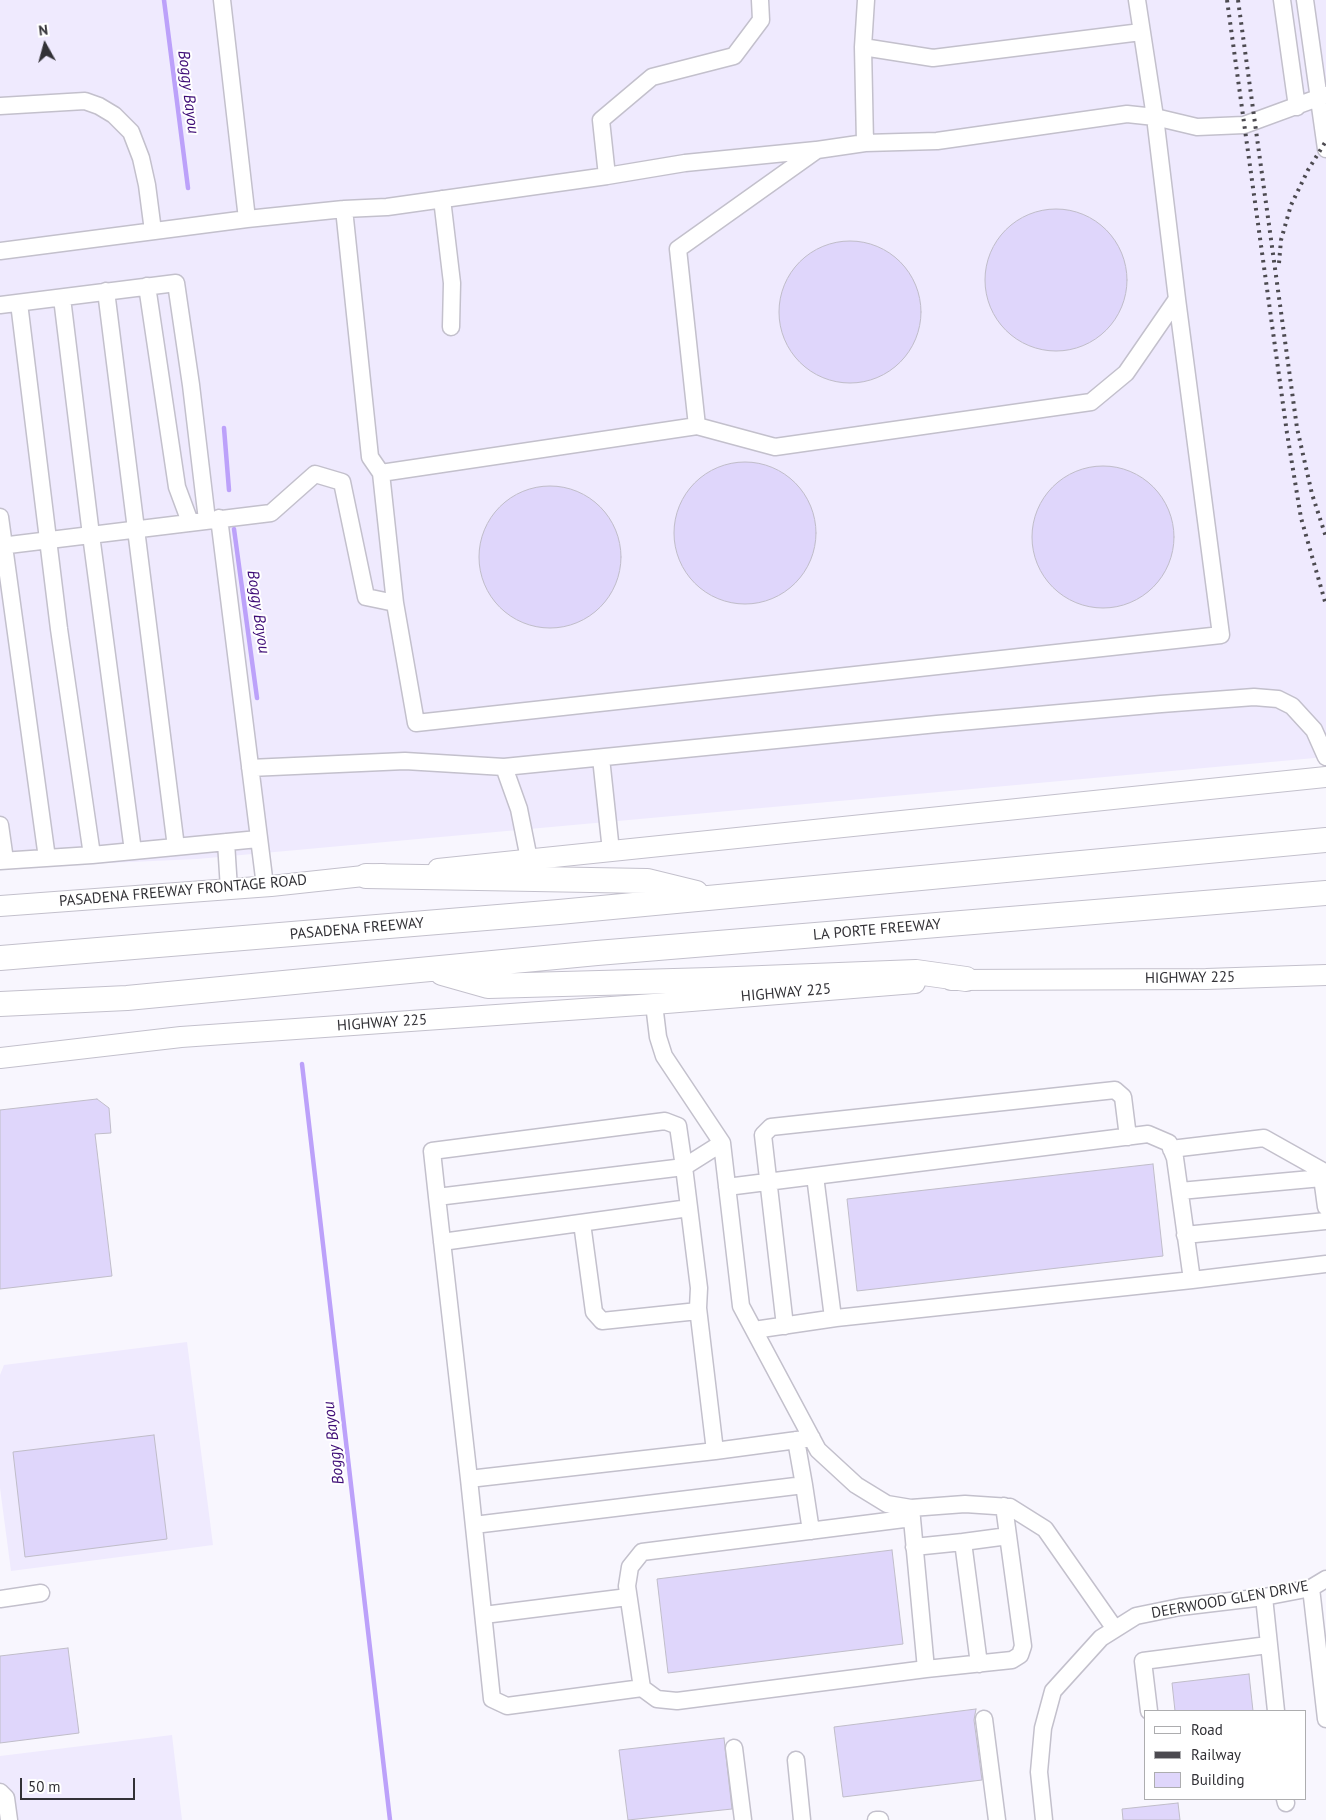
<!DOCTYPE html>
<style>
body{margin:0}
#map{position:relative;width:1326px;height:1820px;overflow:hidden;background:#f8f6fe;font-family:"PT Sans",sans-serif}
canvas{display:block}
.legend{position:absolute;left:1144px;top:1710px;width:162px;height:90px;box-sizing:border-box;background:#fff;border:1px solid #adadaf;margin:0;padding:6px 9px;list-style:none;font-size:15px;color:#323136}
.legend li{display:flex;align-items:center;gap:10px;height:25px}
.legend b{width:25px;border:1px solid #adadaf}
.north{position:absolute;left:20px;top:20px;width:50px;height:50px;-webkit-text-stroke:4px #fff;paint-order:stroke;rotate:353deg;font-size:14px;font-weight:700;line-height:20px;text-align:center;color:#323136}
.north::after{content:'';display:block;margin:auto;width:18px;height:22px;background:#323136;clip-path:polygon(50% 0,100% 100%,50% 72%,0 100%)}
.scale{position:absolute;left:20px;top:1778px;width:115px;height:22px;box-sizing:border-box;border:2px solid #323136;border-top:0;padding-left:6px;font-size:15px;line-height:18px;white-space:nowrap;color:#323136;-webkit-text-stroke:4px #fff;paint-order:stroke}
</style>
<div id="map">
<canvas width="1326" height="1820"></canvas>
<ul class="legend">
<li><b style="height:6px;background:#fff"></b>Road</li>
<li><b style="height:6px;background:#4c4a50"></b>Railway</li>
<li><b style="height:14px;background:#dfd6fb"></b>Building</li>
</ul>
<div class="north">N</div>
<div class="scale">50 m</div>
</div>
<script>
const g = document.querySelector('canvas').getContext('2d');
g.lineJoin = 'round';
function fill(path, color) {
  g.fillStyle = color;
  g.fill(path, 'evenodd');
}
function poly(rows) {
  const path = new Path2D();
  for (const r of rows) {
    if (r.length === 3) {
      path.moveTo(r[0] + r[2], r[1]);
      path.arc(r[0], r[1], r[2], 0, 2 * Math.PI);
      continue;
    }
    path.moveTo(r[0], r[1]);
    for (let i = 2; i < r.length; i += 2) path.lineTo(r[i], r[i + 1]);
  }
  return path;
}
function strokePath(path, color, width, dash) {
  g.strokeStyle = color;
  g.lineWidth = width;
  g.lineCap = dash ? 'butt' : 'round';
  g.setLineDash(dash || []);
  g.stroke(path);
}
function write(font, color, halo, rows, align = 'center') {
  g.font = font + ' "PT Sans",sans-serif';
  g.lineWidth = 4;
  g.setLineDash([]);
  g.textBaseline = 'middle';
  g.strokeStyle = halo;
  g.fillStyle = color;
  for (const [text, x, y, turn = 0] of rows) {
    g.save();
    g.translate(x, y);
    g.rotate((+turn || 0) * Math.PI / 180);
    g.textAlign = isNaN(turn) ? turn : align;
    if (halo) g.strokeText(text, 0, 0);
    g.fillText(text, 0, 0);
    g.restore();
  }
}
const built = poly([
 [0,0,1326,0,1326,757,197,859,0,868],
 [187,1342,213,1545,11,1571,0,1488,0,1375,4,1365],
 [172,1735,182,1820,0,1820,0,1756]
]);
const stream = poly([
 [164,0,188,188],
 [224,428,229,490],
 [234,529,257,698],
 [302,1064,390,1820]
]);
const building = poly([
 [1056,280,71],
 [850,312,71],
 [745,533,71],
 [1103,537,71],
 [550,557,71],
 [97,1099,109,1108,111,1133,95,1134,112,1276,0,1289,0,1110,97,1099],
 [1153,1164,1163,1256,857,1291,847,1199,1153,1164],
 [154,1435,167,1539,25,1557,13,1452,154,1435],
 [892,1550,903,1644,668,1673,657,1579,892,1550],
 [68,1648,79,1733,0,1743,0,1656,68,1648],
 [1249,1674,1253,1711,1175,1711,1172,1683,1249,1674],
 [976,1709,974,1720,982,1780,843,1797,834,1727,976,1709],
 [724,1738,732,1809,628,1820,619,1750,724,1738],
 [1178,1803,1180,1820,1123,1820,1122,1809,1178,1803]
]);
const minor = poly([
 [222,0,247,219],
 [1137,0,1155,117,1197,127,1244,125,1326,95],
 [1282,0,1297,107],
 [1305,0,1326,149],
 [863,47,933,58,1141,32],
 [0,106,85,101,99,106,114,115,131,132,141,158,147,185,153,231],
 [865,143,863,47,866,0],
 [607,176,601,120,652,77,734,56,761,20,760,0],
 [442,199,452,283,451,327],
 [344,209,370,457,381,473],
 [0,251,247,219,344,209,387,207,607,176,685,163,816,150],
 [147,286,177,487,190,522],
 [106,291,176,847],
 [62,298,91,535,133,851],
 [19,303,59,629,92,855],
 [0,305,176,283,191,385,207,520],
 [697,426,678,249,817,150,865,143,937,141,1127,114,1155,117,1177,299,1126,373,1091,402,775,447,697,426,381,473,395,603,416,723,1221,635,1177,299],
 [0,517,47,858],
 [219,518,265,886],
 [0,546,271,513,315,474,342,482,366,597,395,603],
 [601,758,611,851],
 [504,767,937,724,1161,704,1254,697,1278,699,1292,706,1314,730,1326,757],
 [250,768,405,761,504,767,519,809,529,859],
 [0,825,5,860],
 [226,842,229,889],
 [0,861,92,855,258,839],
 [654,1004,658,1037,664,1056,722,1143,741,1306,818,1450,856,1485,887,1504,911,1508,965,1504,1010,1507,1045,1529,1115,1629],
 [722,1143,684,1167,437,1197,432,1151,665,1121,678,1126,684,1167,699,1288,698,1308,715,1451,812,1438],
 [1171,1149,1264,1138,1321,1170,1326,1207],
 [815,1176,833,1318],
 [727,1187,1148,1134,1169,1143,1175,1158,1192,1280],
 [1180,1191,1322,1178],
 [437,1197,469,1479,715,1451],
 [582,1223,594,1312,602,1321,698,1311],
 [1185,1235,1326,1221],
 [442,1242,689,1208],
 [785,1326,763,1135,771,1127,1115,1090,1123,1097,1128,1137],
 [754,1330,836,1318,1192,1280,1326,1264],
 [796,1440,804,1485],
 [469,1479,492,1699,507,1706,642,1688,657,1699,677,1701,926,1669,911,1508],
 [474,1525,804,1485,811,1531],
 [914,1547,963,1542],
 [1311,1588,1326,1719],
 [1264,1597,1276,1711],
 [0,1599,41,1593],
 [484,1615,628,1597],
 [979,1664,963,1542,1008,1536],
 [926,1669,1012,1660,1020,1655,1023,1646,1004,1506],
 [642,1688,627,1586,630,1567,642,1552,912,1518],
 [1149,1711,1143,1661,1268,1645],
 [984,1719,997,1820],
 [734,1748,743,1820],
 [796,1760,802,1820],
 [0,1792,6,1798,9,1820],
 [1285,1799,1286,1803],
 [876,1820,880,1820],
 [1044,1820,1039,1772,1043,1728,1053,1691,1101,1638,1136,1616,1180,1607,1264,1597,1311,1588,1326,1579]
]);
const major = poly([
 [438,869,1326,777],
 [0,906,271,886,382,874],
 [951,980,1206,979,1326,975],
 [0,1058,181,1037,654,1004,915,983]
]);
const highway = poly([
 [366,876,647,881,696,893],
 [0,958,559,912,1326,840],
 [442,973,488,986,711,980,916,972,966,979],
 [0,1004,127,998,597,953,1326,893]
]);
const rail = poly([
 [1227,0,1287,433,1301,518,1326,605],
 [1238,0,1297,428,1312,494,1326,537],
 [1279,263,1281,240,1291,205,1308,170,1326,141]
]);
const streetNames = [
 ["PASADENA FREEWAY FRONTAGE ROAD",183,891,-5],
 ["PASADENA FREEWAY",357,929,-5],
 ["LA PORTE FREEWAY",877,930,-5],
 ["HIGHWAY 225",1190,978,-1],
 ["HIGHWAY 225",786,993,-5],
 ["HIGHWAY 225",382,1023,-4],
 ["DEERWOOD GLEN DRIVE",1230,1600,-10]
];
const waterNames = [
 ["Boggy Bayou",188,92,83],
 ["Boggy Bayou",258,612,82],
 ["Boggy Bayou",334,1443,-97]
];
fill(built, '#efeafe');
strokePath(stream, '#bca1fa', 4.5);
fill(building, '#dfd6fb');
strokePath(building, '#c0bdc9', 1);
strokePath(minor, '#c3c0cc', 19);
strokePath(major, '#c3c0cc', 22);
strokePath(highway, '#c3c0cc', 26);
strokePath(minor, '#fff', 16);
strokePath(major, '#fff', 20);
strokePath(highway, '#fff', 24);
strokePath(rail, '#4c4a50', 4, [2.5, 5]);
write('15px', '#323136', '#fff', streetNames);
write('italic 16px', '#3e0c76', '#fff', waterNames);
</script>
